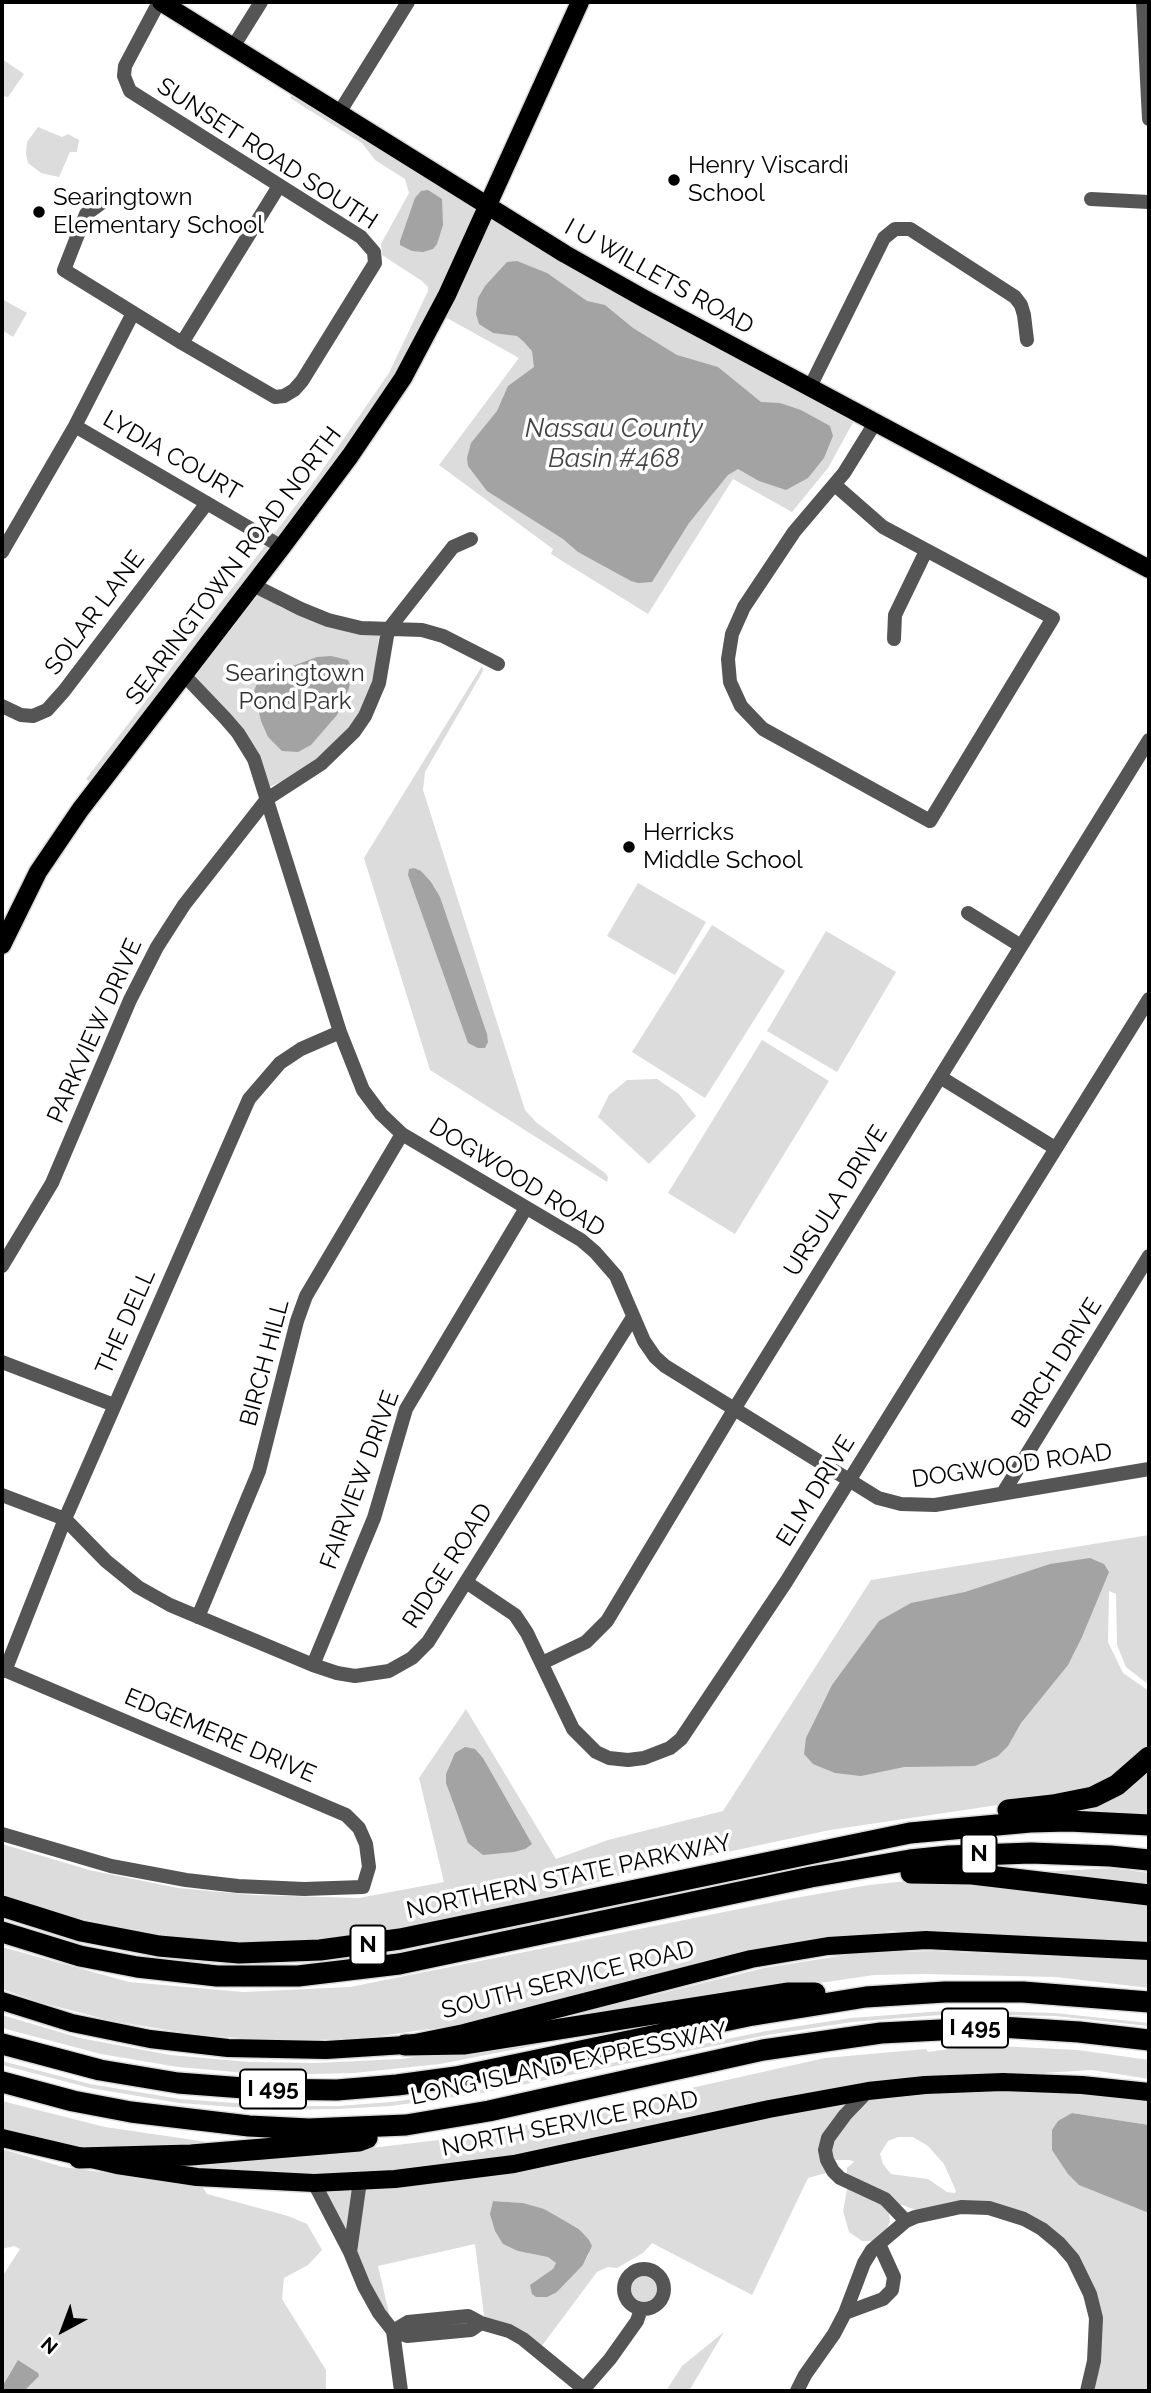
<!DOCTYPE html>
<style>
body{margin:0}
#map{position:relative;width:1151px;height:2393px;overflow:hidden;background:#fff;font-family:Raleway,sans-serif}
canvas{display:block}
.frame{position:absolute;inset:0;border:4px solid #000;pointer-events:none}
.north{position:absolute;left:28px;top:2295px;width:70px;height:70px;-webkit-text-stroke:5px #fff;paint-order:stroke;rotate:221deg;font-size:19px;font-weight:700;line-height:28px;text-align:center;color:#000}
.north::after{content:'';display:block;margin:auto;width:24px;height:32px;background:#000;clip-path:polygon(50% 0,100% 100%,50% 72%,0 100%)}
</style>
<div id="map">
<canvas width="1151" height="2393"></canvas>
<div class="frame"></div>
<div class="north">N</div>
</div>
<script>
const g = document.querySelector('canvas').getContext('2d');
g.lineJoin = 'round';
function fill(path, color) {
  g.fillStyle = color;
  g.fill(path, 'evenodd');
}
function poly(rows) {
  const path = new Path2D();
  for (const r of rows) {
    if (r.length === 3) {
      path.moveTo(r[0] + r[2], r[1]);
      path.arc(r[0], r[1], r[2], 0, 2 * Math.PI);
      continue;
    }
    path.moveTo(r[0], r[1]);
    for (let i = 2; i < r.length; i += 2) path.lineTo(r[i], r[i + 1]);
  }
  return path;
}
function strokePath(path, color, width, dash) {
  g.strokeStyle = color;
  g.lineWidth = width;
  g.lineCap = dash ? 'butt' : 'round';
  g.setLineDash(dash || []);
  g.stroke(path);
}
function write(font, color, halo, rows, align = 'center') {
  g.font = font + ' Raleway,sans-serif';
  g.lineWidth = 7;
  g.setLineDash([]);
  g.textBaseline = 'middle';
  g.strokeStyle = halo;
  g.fillStyle = color;
  for (const [text, x, y, turn = 0] of rows) {
    g.save();
    g.translate(x, y);
    g.rotate((+turn || 0) * Math.PI / 180);
    g.textAlign = isNaN(turn) ? turn : align;
    if (halo) g.strokeText(text, 0, 0);
    g.fillText(text, 0, 0);
    g.restore();
  }
}
const green = poly([
 [2,59,24,74,8,97,2,96],
 [296,89,855,419,828,468,792,512,733,479,648,614,551,554,553,549,439,465,519,358,438,313,252,587,280,607,315,621,379,635,376,681,359,719,341,744,296,775,269,787,260,763,184,674,99,788,86,779,316,479,389,373,428,291,428,287,422,281,382,255,381,244,409,193,405,179,375,160,362,143,290,98],
 [38,127,62,137,68,134,79,140,77,152,70,152,59,177,41,173,28,163,26,154,27,142],
 [2,299,27,313,13,337,2,330],
 [482,666,483,671,425,772,423,790,525,1110,537,1123,605,1173,608,1177,607,1182,430,1070,364,858],
 [638,883,706,922,675,975,607,936],
 [712,925,785,971,705,1098,632,1052],
 [826,931,896,972,837,1072,767,1031],
 [762,1040,829,1081,735,1234,668,1193],
 [657,1079,679,1094,696,1116,649,1164,598,1117,609,1095,627,1080],
 [1149,1535,1149,1685,1126,1667,1117,1645,1116,1594,1109,1591,1108,1642,1123,1673,1149,1691,1149,1748,1103,1786,1062,1800,998,1805,830,1830,625,1874,543,1898,374,1933,309,1940,232,1943,151,1934,69,1916,2,1894,2,1844,89,1870,178,1888,254,1895,359,1898,444,1882,419,1778,466,1709,556,1859,608,1840,723,1811,871,1580],
 [1149,1764,1149,1815,1078,1814,1077,1807],
 [1111,1868,1149,1873,1149,1889,1040,1872],
 [936,1878,1149,1904,1149,1945,892,1931,776,1945,495,2020,365,2038,286,2041,199,2035,112,2021,39,2002,2,1989,2,1947,129,1982,243,1992,350,1987,789,1899,869,1885],
 [935,1951,1149,1961,1149,1988,1056,1977,925,1974,874,1975,581,2018,577,2014,764,1968,858,1953],
 [956,2010,1055,2013,1149,2023,1149,2026,1055,2016,953,2014,852,2022,767,2035,477,2094,391,2106,338,2109,274,2110,179,2103,90,2088,2,2065,2,2061,90,2084,180,2099,274,2106,338,2106,391,2102,476,2091,766,2031,851,2018],
 [2,2015,80,2038,170,2055,250,2062,315,2063,401,2059,496,2045,543,2041,542,2044,440,2064,354,2073,270,2075,178,2067,101,2054,2,2028],
 [978,2045,1078,2050,1149,2060,1149,2079,1092,2070,1011,2075,490,2162,378,2175,273,2176,166,2165,354,2150,481,2135,825,2058,926,2049,928,2052],
 [925,2085,1149,2092,1149,2125,1072,2113,1149,2213,1149,2391,1087,2391,1096,2318,1060,2244,989,2208,921,2212,902,2205,896,2206,889,2213,890,2222,885,2232,874,2241,862,2241,849,2232,843,2211,847,2190,847,2168,854,2162,850,2160,828,2160,833,2171,808,2178,752,2295,652,2243,643,2253,617,2268,608,2267,597,2272,538,2351,485,2323,475,2244,378,2266,393,2330,408,2322,481,2323,393,2331,350,2252,360,2181,843,2101,847,2105,868,2091],
 [898,2137,913,2137,928,2146,944,2164,956,2191,955,2193,947,2192,928,2179,891,2174,883,2164,880,2154,888,2141],
 [493,2201,523,2203,544,2210,580,2229,589,2254,583,2265,557,2292,553,2269,556,2264,554,2260,548,2257],
 [2,2101,105,2127,228,2145,96,2151,2,2130],
 [2,2149,63,2167,202,2186,207,2194,288,2216,307,2224,322,2250,308,2265,284,2278,282,2299,326,2370,326,2391,2,2391,2,2277,20,2249,14,2246,2,2249],
 [321,2188,355,2189,349,2242],
 [644,2289,20],
 [724,2332,689,2391,666,2391,682,2366]
]);
const water = poly([
 [428,190,442,199,443,225,437,244,433,249,423,252,412,251,400,245,400,241,415,198,421,191],
 [517,261,547,273,587,301,605,305,633,328,677,355,718,367,761,402,780,403,801,410,830,426,833,436,824,458,808,478,786,490,759,481,738,469,728,475,689,523,652,582,638,583,631,581,578,552,563,539,487,491,468,466,467,458,471,443,497,411,508,386,534,367,532,351,523,341,517,336,493,333,479,324,476,314,478,298,485,286,507,262],
 [331,656,348,660,352,669,349,688,337,715,311,745,298,752,282,751,268,737,261,721,254,691,257,684,274,673,317,657],
 [414,868,421,871,431,882,440,897,487,1034,488,1042,485,1048,478,1048,468,1043,408,875,409,869],
 [1090,1558,1104,1564,1109,1572,1082,1637,1068,1665,1021,1723,1008,1746,998,1756,975,1766,904,1767,861,1776,835,1773,813,1764,804,1754,806,1738,832,1685,879,1621,911,1603,965,1592,1050,1564],
 [465,1747,475,1749,483,1758,532,1844,525,1849,514,1852,483,1855,468,1843,446,1783,446,1774,455,1753],
 [1072,2113,1149,2125,1149,2213,1079,2185,1068,2174,1052,2150,1052,2130,1058,2121],
 [493,2201,523,2203,544,2209,579,2229,589,2240,592,2246,583,2265,557,2292,547,2297,536,2297,532,2294,530,2285,553,2269,556,2263,548,2257,518,2251,503,2244,495,2231,490,2214],
 [18,2360,38,2373,39,2376,24,2391,2,2391,2,2387]
]);
const minor = poly([
 [1143,2,1149,119],
 [233,47,261,2],
 [339,113,408,2],
 [1091,199,1149,202],
 [104,201,86,214,64,270,182,343,275,397,284,396,294,390,302,381,375,263,374,252,361,237,130,91,124,76,125,66,159,2],
 [182,343,279,186],
 [810,387,884,238,895,229,910,229,1015,297,1021,305,1024,315,1027,340],
 [75,426,282,547],
 [835,485,883,527,1053,618,930,821,763,729,741,706,730,682,728,659,732,634,744,607,794,532,844,473,875,423],
 [2,552,75,426,133,313],
 [253,585,301,609,328,620,361,628,422,630,443,636,498,664],
 [894,639,895,615,926,551],
 [183,674,225,718,238,733,254,759,340,1032,363,1090,381,1114,402,1134,581,1240,595,1252,616,1276,644,1341,655,1357,665,1366,878,1498,901,1504,935,1505,1149,1469],
 [2,706,21,715,33,716,47,710,64,691,207,503],
 [968,913,1021,946],
 [940,1077,1055,1148],
 [2,1266,52,1183,130,1000,157,947,184,905,267,799,321,764,354,732,365,716,379,683,388,630,453,547,471,539],
 [2,1362,114,1405],
 [1003,1493,1149,1256],
 [2,1495,65,1519,106,1561,138,1587,170,1605,313,1665,337,1673,355,1676,389,1671,412,1658,428,1642,633,1317],
 [466,1582,515,1615,527,1633,573,1729,596,1752,609,1758,628,1760,644,1758,670,1748,681,1739,786,1582,1149,999],
 [198,1617,259,1471,297,1321,306,1296,402,1134],
 [542,1663,586,1642,607,1621,738,1403,1149,740],
 [313,1665,374,1518,406,1409,526,1208],
 [2,1669,346,1815,359,1828,366,1844,369,1867,363,1887,304,1889,238,1886,186,1880,111,1866,2,1834],
 [5,1671,65,1519,249,1099,280,1063,301,1049,340,1032],
 [868,2091,845,2115,828,2138,825,2150,827,2160,833,2171,840,2178,885,2199,906,2221],
 [314,2183,350,2252,364,2286,379,2313,393,2331,401,2391],
 [350,2252,360,2181],
 [644,2289,20],
 [845,2313,883,2299,892,2290,894,2277,879,2244],
 [468,2316,481,2323,471,2330,407,2336,393,2331,408,2322,468,2316],
 [481,2323,509,2331,523,2339,584,2389],
 [582,2391,610,2359,637,2321,641,2309],
 [797,2391,805,2375,834,2334,845,2313,864,2263,872,2250,906,2221,915,2217,961,2207,989,2208,1024,2219,1042,2229,1060,2244,1073,2259,1090,2294,1096,2318,1094,2361,1087,2391]
]);
const major = poly([
 [161,2,565,254,643,298,1149,569],
 [2,945,38,872,80,810,282,547,350,456,403,378,447,295,580,2],
 [2,2001,72,2023,150,2039,228,2048,326,2050,405,2045,464,2033,751,1959,828,1946,926,1940,1149,1951],
 [2,2138,117,2165,197,2177,314,2183,395,2179,514,2164,769,2109,868,2091,925,2085,1003,2082,1082,2085,1149,2092]
]);
const highway = poly([
 [1008,1810,1053,1805,1093,1797,1117,1785,1149,1757],
 [911,1873,972,1874,1149,1895],
 [2,1906,81,1931,159,1946,239,1953,320,1950,400,1939,910,1833,1030,1822,1069,1821,1149,1825],
 [2,1932,80,1956,137,1967,217,1976,298,1976,399,1964,811,1877,910,1860,949,1856,1031,1853,1110,1856,1149,1860],
 [2,2044,100,2070,178,2083,257,2089,337,2090,397,2085,456,2077,748,2016,866,1997,945,1992,1023,1992,1149,2002],
 [405,2045,465,2044,787,1993,815,1993],
 [2,2082,73,2101,131,2112,249,2126,309,2129,406,2125,489,2111,763,2050,881,2033,1000,2027,1079,2032,1149,2040],
 [79,2158,191,2155,359,2141,367,2138]
]);
const markers = [
 [674,180,7,"#000"],
 [39,212,7,"#000"],
 [629,847,7,"#000"]
];
const shields = [
 [979,1854,35],
 [368,1945,35],
 [975,2028,66],
 [273,2089,66]
];
const shieldNames = [
 ["N",979,1854],
 ["N",368,1945],
 ["I 495",975,2028],
 ["I 495",273,2089]
];
const streetNames = [
 ["SUNSET ROAD SOUTH",267,154,33],
 ["I U WILLETS ROAD",659,277,29],
 ["LYDIA COURT",172,456,30],
 ["SEARINGTOWN ROAD NORTH",234,566,-53],
 ["SOLAR LANE",95,613,-53],
 ["PARKVIEW DRIVE",95,1031,-66],
 ["DOGWOOD ROAD",517,1178,32],
 ["URSULA DRIVE",836,1201,-58],
 ["THE DELL",126,1322,-66],
 ["BIRCH HILL",265,1363,-75],
 ["BIRCH DRIVE",1057,1363,-58],
 ["DOGWOOD ROAD",1012,1466,-8],
 ["FAIRVIEW DRIVE",360,1480,-70],
 ["ELM DRIVE",816,1491,-58],
 ["RIDGE ROAD",448,1566,-57],
 ["EDGEMERE DRIVE",220,1736,23],
 ["NORTHERN STATE PARKWAY",569,1877,-12],
 ["SOUTH SERVICE ROAD",568,1980,-14],
 ["LONG ISLAND EXPRESSWAY",569,2064,-12],
 ["NORTH SERVICE ROAD",570,2124,-11]
];
const poiNames = [
 ["Henry Viscardi",688,166],
 ["School",688,194],
 ["Searingtown",53,198],
 ["Elementary School",53,226],
 ["Herricks",643,833],
 ["Middle School",643,861]
];
const parkNames = [
 ["Searingtown",295,674],
 ["Pond Park",295,702]
];
const waterNames = [
 ["Nassau County",614,429],
 ["Basin #468",614,459]
];
fill(green, '#dcdcdc');
fill(water, '#a3a3a3');
strokePath(major, '#dbdbdb', 21);
strokePath(highway, '#dbdbdb', 24);
strokePath(minor, '#555', 14);
strokePath(major, '#000', 18);
strokePath(highway, '#000', 21);
for (const [x, y, r, color] of markers) {
  const dot = new Path2D();
  dot.arc(x, y, r, 0, 2 * Math.PI);
  g.fillStyle = color;
  g.fill(dot);
  strokePath(dot, '#fff', 2.5);
}
for (const [x, y, w] of shields) {
  const box = new Path2D();
  box.roundRect(x - w / 2, y - 19.5, w, 39, 5);
  g.fillStyle = '#fff';
  g.fill(box);
  strokePath(box, '#000', 2);
}
write('bold 23px', '#000', null, shieldNames);
write('24px', '#000', '#fff', streetNames);
write('24px', '#000', '#fff', poiNames, 'left');
write('24px', '#333', '#fff', parkNames);
write('italic 26px', '#444', '#fff', waterNames);
</script>
